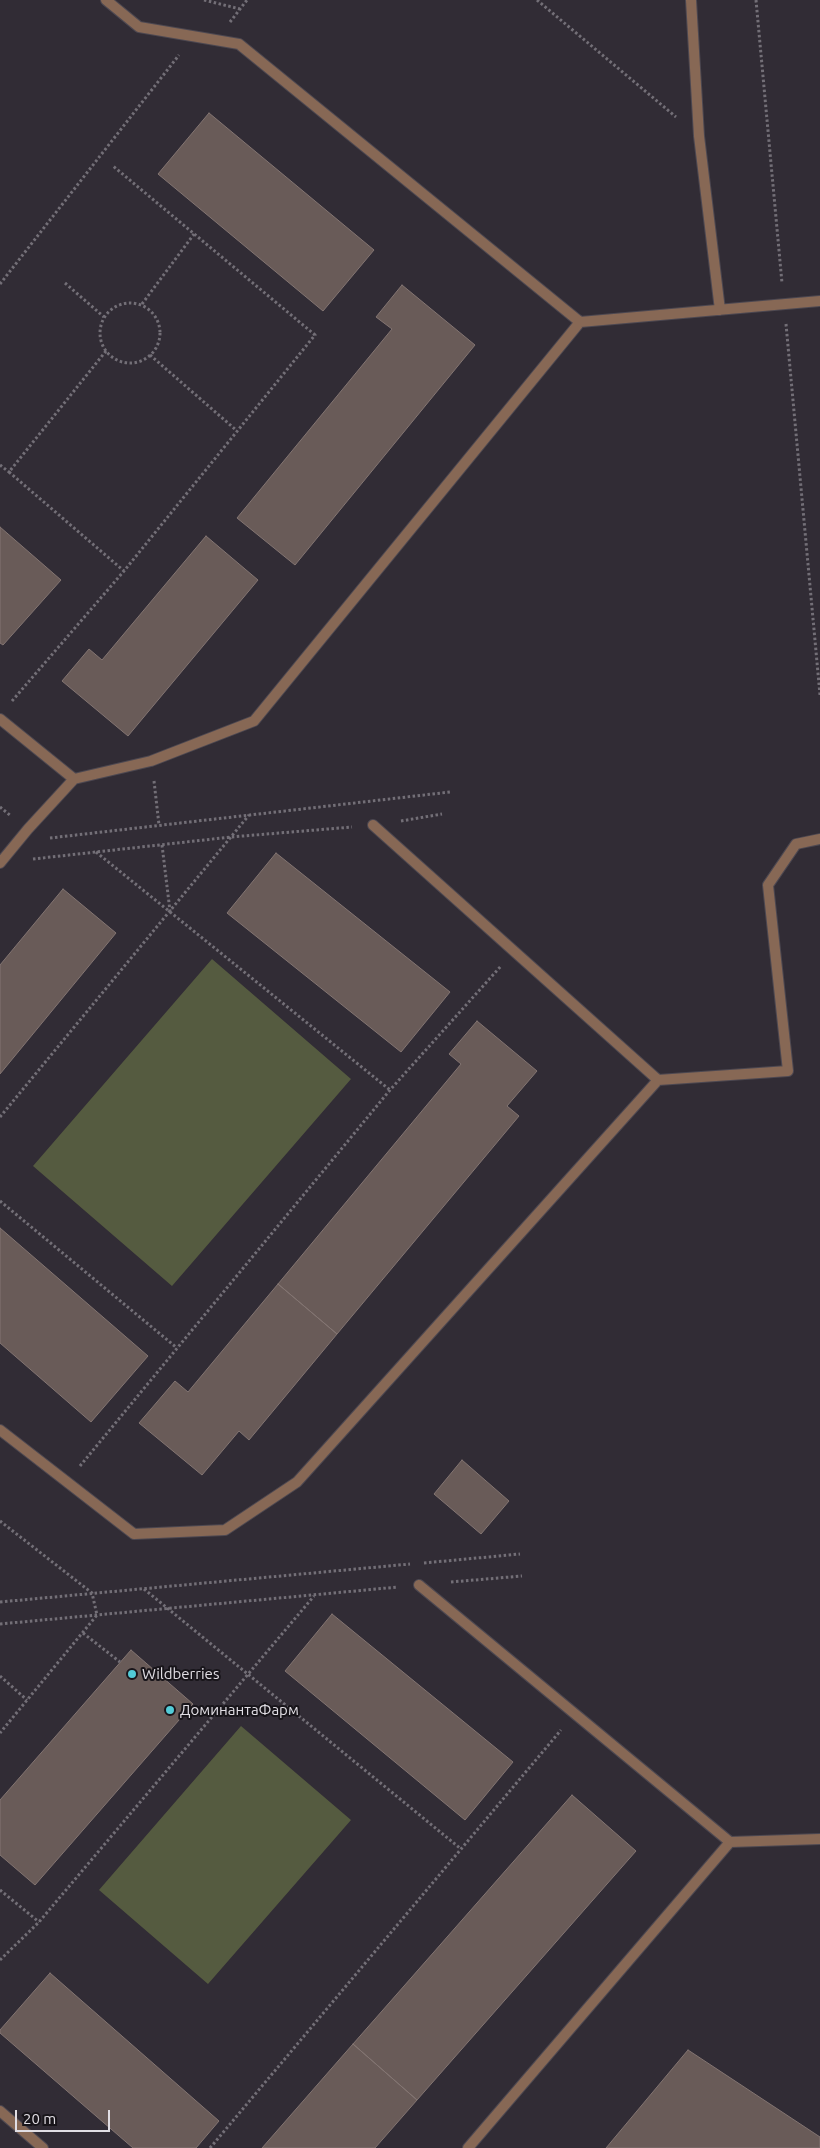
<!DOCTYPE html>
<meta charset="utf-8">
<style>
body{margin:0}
#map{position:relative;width:820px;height:2148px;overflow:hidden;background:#312c35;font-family:Ubuntu,sans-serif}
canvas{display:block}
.scale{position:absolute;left:15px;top:2110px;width:95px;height:22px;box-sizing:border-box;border:2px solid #e1dee4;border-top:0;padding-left:6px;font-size:15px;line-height:18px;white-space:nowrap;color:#e1dee4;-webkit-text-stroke:4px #18151a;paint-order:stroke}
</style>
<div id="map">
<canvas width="820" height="2148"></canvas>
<div class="scale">20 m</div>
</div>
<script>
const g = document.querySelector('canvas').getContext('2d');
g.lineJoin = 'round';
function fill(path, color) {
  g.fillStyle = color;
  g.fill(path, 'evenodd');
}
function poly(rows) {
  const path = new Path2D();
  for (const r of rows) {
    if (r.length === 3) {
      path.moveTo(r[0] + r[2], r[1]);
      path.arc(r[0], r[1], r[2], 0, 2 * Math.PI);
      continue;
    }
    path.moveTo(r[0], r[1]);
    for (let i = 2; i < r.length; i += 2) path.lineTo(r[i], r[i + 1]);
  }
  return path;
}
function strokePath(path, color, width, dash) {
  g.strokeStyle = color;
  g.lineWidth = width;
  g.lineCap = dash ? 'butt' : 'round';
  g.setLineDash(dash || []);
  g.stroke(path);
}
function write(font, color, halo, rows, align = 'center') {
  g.font = font + ' Ubuntu,sans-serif';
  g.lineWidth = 4;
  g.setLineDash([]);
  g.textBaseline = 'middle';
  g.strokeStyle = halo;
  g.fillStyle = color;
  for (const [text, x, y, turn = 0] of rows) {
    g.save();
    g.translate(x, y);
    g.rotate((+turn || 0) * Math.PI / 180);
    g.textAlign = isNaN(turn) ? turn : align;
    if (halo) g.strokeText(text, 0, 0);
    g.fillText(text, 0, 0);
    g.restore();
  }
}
const green = poly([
 [212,959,351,1079,172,1286,33,1166],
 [241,1726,351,1820,208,1984,99,1890]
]);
const building = poly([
 [209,113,374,250,323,311,158,174,209,113],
 [402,285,475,345,295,565,237,518,392,329,376,317,402,285],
 [0,527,61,580,3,645,0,643,0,527],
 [206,536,258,580,128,736,62,681,89,649,102,660,206,536],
 [276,853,450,992,401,1052,227,913,276,853],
 [63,889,116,933,0,1074,0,965,63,889],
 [477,1021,537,1071,507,1106,519,1116,337,1334,278,1284,461,1064,449,1054,477,1021],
 [0,1228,148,1356,91,1422,0,1343,0,1228],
 [278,1284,337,1334,249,1440,239,1431,202,1475,139,1423,175,1381,188,1392,278,1284],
 [462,1460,509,1501,481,1534,434,1494,462,1460],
 [332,1614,513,1762,465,1820,285,1671,332,1614],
 [131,1650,193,1704,35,1885,0,1855,0,1800,131,1650],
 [572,1795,636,1851,417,2100,353,2044,572,1795],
 [50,1973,219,2121,196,2148,133,2148,0,2033,0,2030,50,1973],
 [353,2044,417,2100,375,2148,262,2148,353,2044],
 [688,2050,820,2137,820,2148,606,2148,688,2050]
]);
const path = poly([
 [204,0,240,9],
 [537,0,676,117],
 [756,0,782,283],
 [230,22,247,0],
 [65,283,104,317],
 [0,284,179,55],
 [130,333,30],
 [142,304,194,234],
 [786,324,820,695],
 [106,351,9,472,124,571],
 [150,355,236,430],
 [0,465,9,472],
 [12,701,124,571,315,335,113,166],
 [154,781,159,825],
 [0,807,11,816],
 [401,821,442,814],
 [50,838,450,792],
 [162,845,170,911],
 [96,852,390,1090],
 [33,859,231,837,352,827],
 [0,1117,249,815],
 [0,1201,177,1348],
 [80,1466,390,1090,501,966],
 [0,1521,92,1593,97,1615,0,1733],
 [424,1563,520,1554],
 [451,1582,522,1576],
 [144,1589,461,1849],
 [0,1602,410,1564],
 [0,1624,398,1587],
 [83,1633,120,1662],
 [0,1676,27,1700],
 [0,1890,39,1922],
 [0,1960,39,1922,314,1596],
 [210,2148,561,1730]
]);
const lane = poly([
 [106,0,139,27,239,44,580,322,820,301],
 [691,0,699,136,720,310],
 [0,719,74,779],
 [373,825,658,1080],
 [0,863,28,829,74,779,151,761,254,721,580,322],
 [0,1430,134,1534,225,1530,297,1482,658,1080,788,1071,768,885,796,844,820,839],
 [419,1585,730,1842,820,1839],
 [0,2111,43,2148],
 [468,2148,730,1842]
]);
const markers = [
 [132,1674,5,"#52cbd7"],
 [170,1710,5,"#52cbd7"]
];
const poiNames = [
 ["Wildberries",142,1674],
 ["ДоминантаФарм",180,1710]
];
fill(green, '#555b40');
fill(building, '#695b58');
strokePath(building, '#837572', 1);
strokePath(lane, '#4d4851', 12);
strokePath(path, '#736f77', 3, [2.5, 2.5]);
strokePath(lane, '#876855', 10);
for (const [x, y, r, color] of markers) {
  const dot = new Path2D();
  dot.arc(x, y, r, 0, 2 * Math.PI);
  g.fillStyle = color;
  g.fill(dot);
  strokePath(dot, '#18151a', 2);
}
write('15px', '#e1dee4', '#18151a', poiNames, 'left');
</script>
